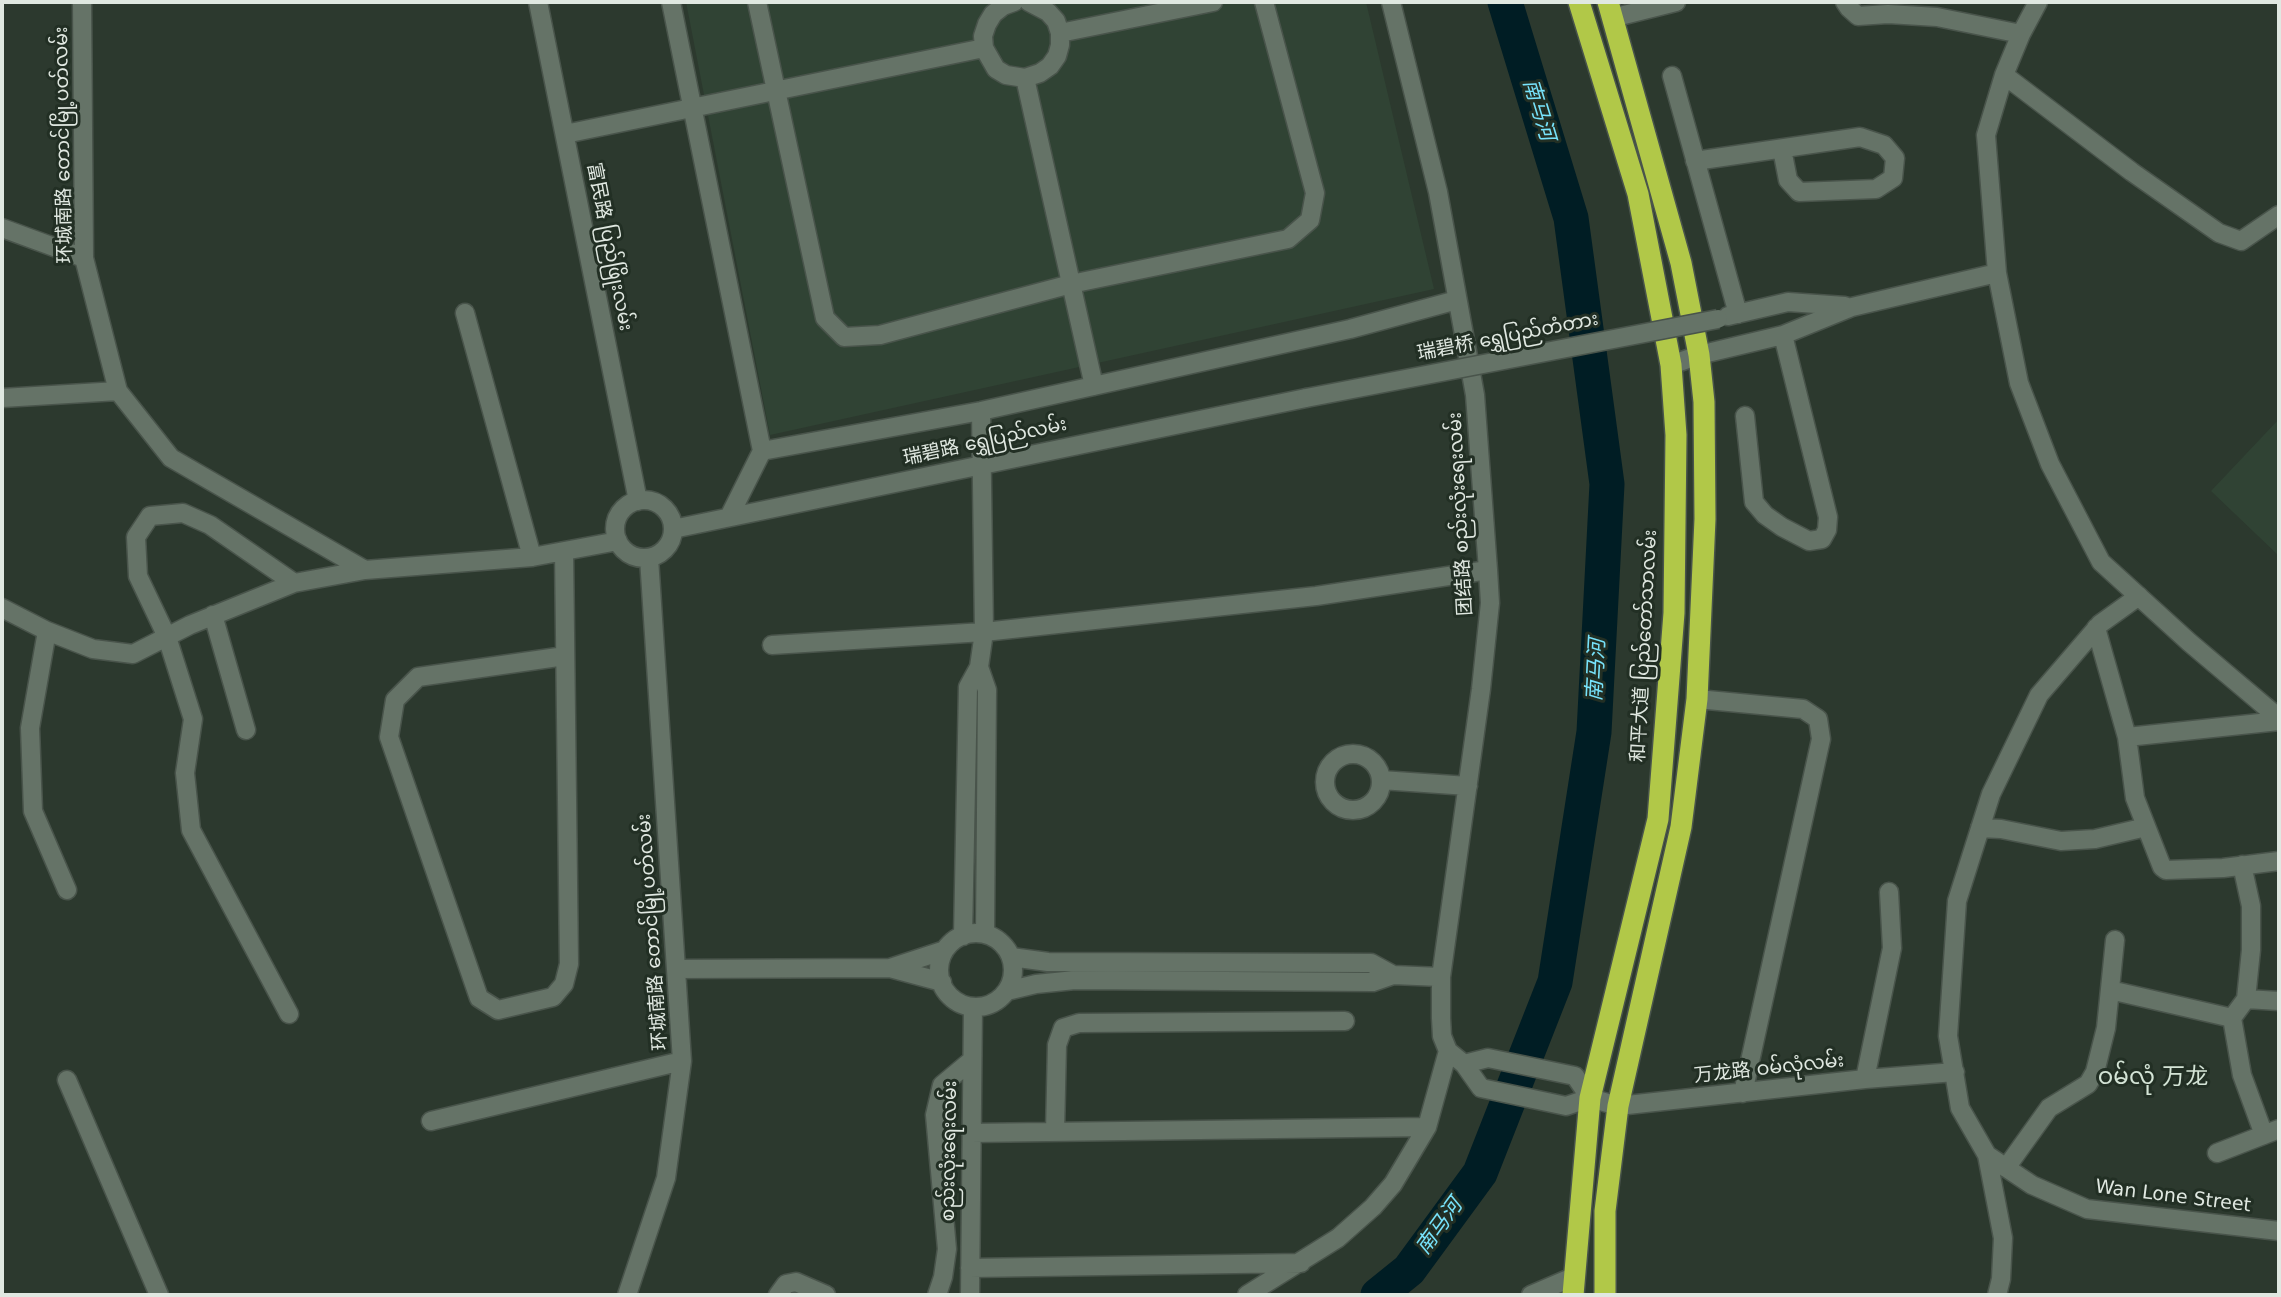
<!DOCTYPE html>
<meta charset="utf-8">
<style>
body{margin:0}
#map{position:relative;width:2281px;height:1297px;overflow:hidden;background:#2c392e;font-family:"DejaVu Sans",sans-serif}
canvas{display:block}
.frame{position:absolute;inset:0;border:4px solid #e0e8e1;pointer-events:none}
</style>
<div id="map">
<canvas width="2281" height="1297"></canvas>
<div class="frame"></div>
</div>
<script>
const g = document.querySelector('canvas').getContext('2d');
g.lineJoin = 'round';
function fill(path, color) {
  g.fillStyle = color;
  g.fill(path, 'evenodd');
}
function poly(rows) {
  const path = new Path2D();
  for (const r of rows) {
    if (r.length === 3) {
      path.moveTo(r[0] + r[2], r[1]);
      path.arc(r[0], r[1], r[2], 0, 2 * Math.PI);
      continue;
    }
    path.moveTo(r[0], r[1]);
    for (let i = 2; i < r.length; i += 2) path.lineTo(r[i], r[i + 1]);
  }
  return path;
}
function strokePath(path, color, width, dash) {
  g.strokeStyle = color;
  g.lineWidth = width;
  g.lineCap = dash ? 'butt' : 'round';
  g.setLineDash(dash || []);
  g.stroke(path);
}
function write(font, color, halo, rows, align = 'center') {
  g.font = font + ' "DejaVu Sans","Noto Sans SC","Noto Sans Myanmar",sans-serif';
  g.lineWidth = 6;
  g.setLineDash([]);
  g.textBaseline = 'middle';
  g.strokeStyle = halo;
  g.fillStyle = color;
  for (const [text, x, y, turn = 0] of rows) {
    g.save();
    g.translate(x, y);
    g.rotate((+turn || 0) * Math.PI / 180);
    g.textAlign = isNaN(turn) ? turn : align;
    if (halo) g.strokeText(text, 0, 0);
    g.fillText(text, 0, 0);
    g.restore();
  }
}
const built = poly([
 [686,2,1366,2,1434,289,770,435],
 [2279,419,2279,556,2211,491]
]);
const river = poly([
 [1378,1295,1409,1270,1480,1173,1555,982,1594,732,1607,484,1571,218,1505,2]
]);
const minor = poly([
 [82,2,84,258,118,391,171,458,365,570,532,557,618,541],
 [538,2,638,501],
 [671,2,762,451],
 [757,2,825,318,844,337,880,335,1071,284,1288,239,1310,220,1315,193,1264,2],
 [1014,2,1003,6,993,14,987,24,983,36,984,48,996,69,1006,75,1025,78,1040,73,1050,66,1057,56,1060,45,1060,33,1056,21,1048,12,1029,2],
 [1391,2,1438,192,1475,395,1488,570,1490,603,1481,689,1441,977,1441,1018,1442,1036,1448,1051,1464,1064,1481,1088,1566,1106,1590,1098,1618,1106,1865,1079,1955,1072],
 [1845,2,1849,8,1858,16,1888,14,1937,17,2021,34],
 [2038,2,2021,34,2004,75,1986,135,1997,273,2019,383,2050,464,2101,562,2189,642,2279,718],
 [1612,18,1676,2],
 [1060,33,1213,2],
 [2004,75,2132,172,2219,233,2241,241,2279,215],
 [1672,76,1738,314],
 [1025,78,1094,386],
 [565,134,984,48],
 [1695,161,1860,137,1884,145,1895,158,1893,178,1876,189,1799,192,1788,180,1782,149],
 [2,228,84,258],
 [465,313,532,557],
 [1728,316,1788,302,1845,306],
 [1671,365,1699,355,1783,335,1852,307,1997,273],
 [2,398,118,391],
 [1745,416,1754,502,1765,515,1782,527,1809,541,1822,539,1827,530,1828,517,1783,335],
 [644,529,29],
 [729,517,762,451,981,411,1350,329,1457,300],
 [673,529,1306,398],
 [564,551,569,964,564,984,553,997,498,1010,479,998,389,737,395,700,418,677,565,656],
 [2139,596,2100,624,2039,695,1991,794,1957,901,1948,1036,1960,1108,1987,1155,2032,1185,2087,1209,2279,1231],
 [2,608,47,631,93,649,133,654,190,625,294,583,365,570],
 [213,615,246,730],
 [2096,628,2127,737,2135,798,2162,867,2166,870,2223,868,2279,861],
 [47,631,30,728,33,811,67,890],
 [772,645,984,632,1316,596,1488,570],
 [979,667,984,632,981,411],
 [1697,699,1803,709,1818,719,1821,739,1743,1093],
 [2127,737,2279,721],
 [1353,782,28],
 [1381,780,1468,786],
 [1980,828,2001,829,2061,841,2095,839,2146,827],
 [2242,865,2251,906,2251,950,2246,999,2232,1018,2242,1075,2264,1135],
 [976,970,37],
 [963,936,968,687,979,667,987,690,985,934],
 [676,969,890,968],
 [1393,975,1441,977],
 [942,982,890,968,945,950],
 [2110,990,2232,1018],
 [1007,991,1036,984,1075,980,1373,982,1393,975,1371,963,1048,962,1011,957],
 [2246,999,2279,1001],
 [289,1014,191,830,185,773,193,719,167,637,138,576,136,537,150,516,183,513,210,525,294,583],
 [1464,1064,1488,1058,1575,1076,1590,1098],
 [1865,1079,1892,948,1889,892],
 [67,1080,159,1295],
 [431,1121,682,1061],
 [1055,1132,1057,1045,1063,1028,1079,1023,1345,1021],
 [971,1133,1427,1127],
 [2217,1153,2279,1129],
 [1987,1155,2003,1238,2001,1279,1997,1295],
 [2006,1168,2049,1108,2088,1084,2095,1072,2106,1028,2115,940],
 [970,1268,1301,1263],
 [627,1295,666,1178,682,1061,649,558],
 [778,1295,786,1284,796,1282,826,1295],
 [937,1295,943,1277,947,1249,935,1115,942,1085,972,1060],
 [970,1295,973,1007],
 [1247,1295,1338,1238,1373,1207,1393,1184,1427,1127,1448,1051],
 [1531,1295,1573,1277]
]);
const highway = poly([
 [1573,1295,1590,1098,1658,819,1674,613,1676,435,1671,365,1638,194,1579,2],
 [1605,1295,1605,1211,1618,1106,1681,827,1697,699,1705,519,1704,402,1699,355,1681,263,1608,2]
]);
const minorBridge = poly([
 [1306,398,1718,319]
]);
const streetNames = [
 ["环城南路 တောင်မြို့ပတ်လမ်း",64,145,-91],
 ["富民路 ပြည်ဖြိုးလမ်း",609,247,79],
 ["瑞碧桥 ရွှေပြည်တံတား",1508,337,-11],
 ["瑞碧路 ရွှေပြည်လမ်း",985,442,-12],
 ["团结路 စည်းလုံးရေးလမ်း",1461,514,-93],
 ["和平大道 ပြည်တော်သာလမ်း",1645,646,-87],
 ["环城南路 တောင်မြို့ပတ်လမ်း",653,932,-94],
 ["万龙路 ဝမ်လုံလမ်း",1769,1069,-6],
 ["စည်းလုံးရေးလမ်း",950,1151,-89],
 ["Wan Lone Street",2173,1197,7]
];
const waterNames = [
 ["南马河",1538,110,73],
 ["南马河",1597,670,-87],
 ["南马河",1440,1227,-54]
];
const quarterNames = [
 ["ဝမ်လုံ 万龙",2153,1078]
];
fill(built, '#304334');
strokePath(river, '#001d24', 35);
strokePath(minor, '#49544b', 21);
strokePath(highway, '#49544b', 24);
strokePath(minor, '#657367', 18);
strokePath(highway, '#b1c848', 21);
strokePath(minorBridge, '#49544b', 21, []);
strokePath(minorBridge, '#657367', 18);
write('19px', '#e0e8e1', '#222f24', streetNames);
write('italic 21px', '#77e3fb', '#222f24', waterNames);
write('23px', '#d4e4d6', '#222f24', quarterNames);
</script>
